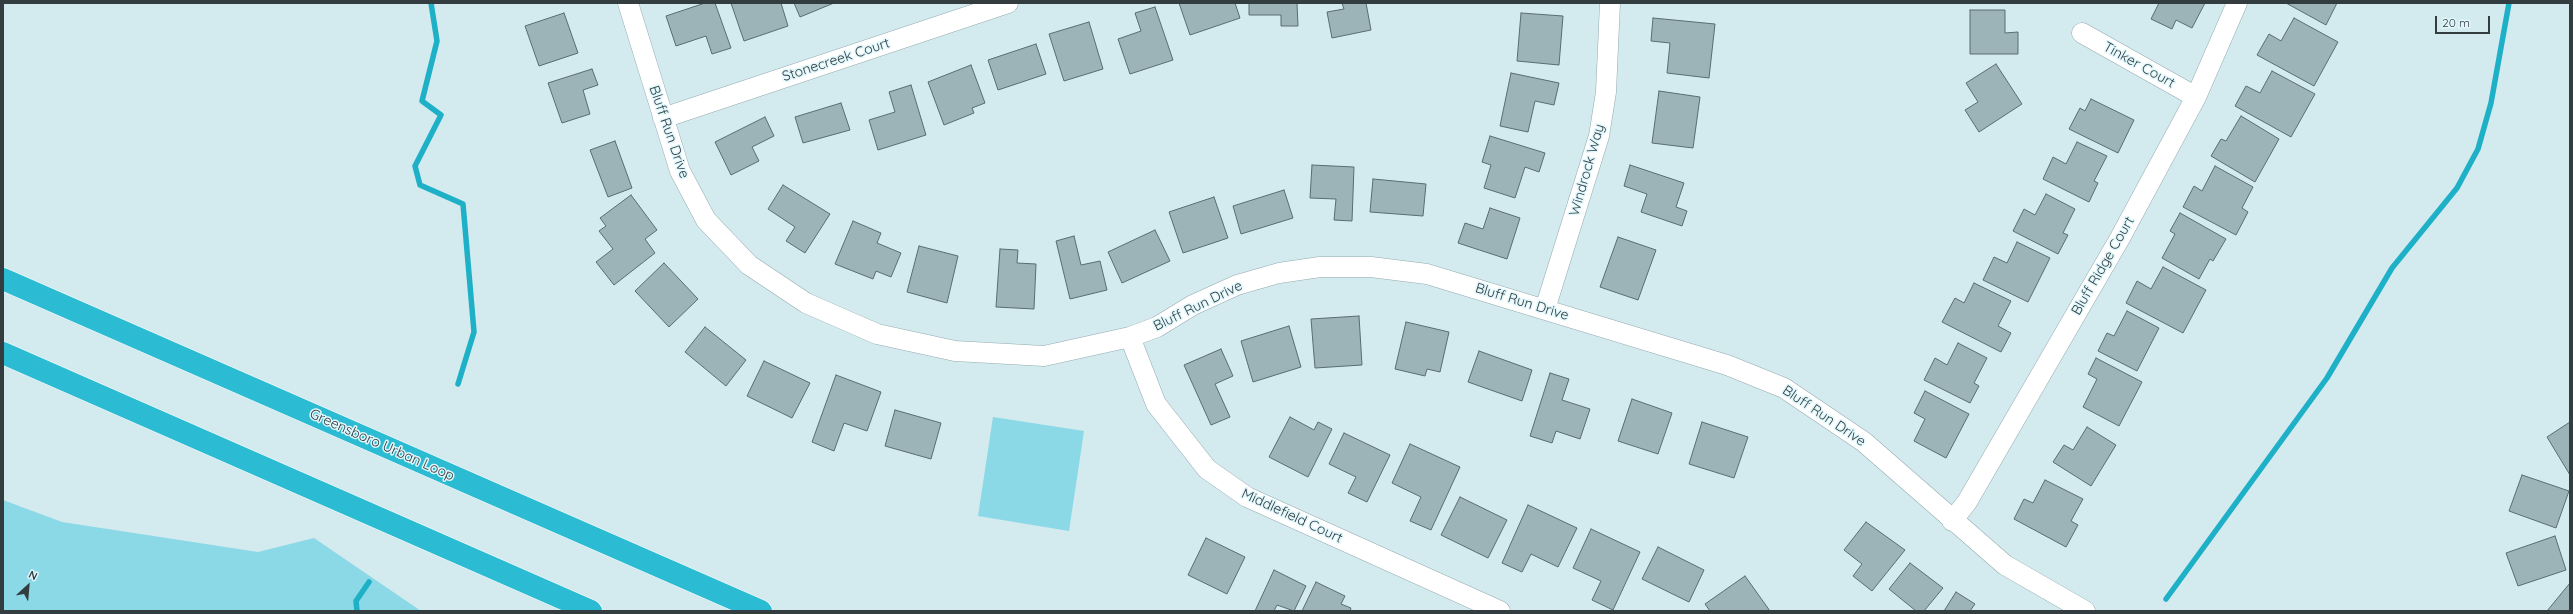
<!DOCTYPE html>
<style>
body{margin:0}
#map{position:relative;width:2573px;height:614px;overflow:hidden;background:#d3eaef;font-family:Quicksand,sans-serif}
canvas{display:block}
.frame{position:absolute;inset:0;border:4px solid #333c3e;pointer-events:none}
.north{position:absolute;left:8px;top:566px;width:40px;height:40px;-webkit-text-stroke:3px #e0f8fd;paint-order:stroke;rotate:26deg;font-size:11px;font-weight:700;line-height:16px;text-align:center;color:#333c3e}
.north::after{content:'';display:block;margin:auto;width:14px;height:18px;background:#333c3e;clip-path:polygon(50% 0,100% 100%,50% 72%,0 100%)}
.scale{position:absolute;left:2435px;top:16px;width:55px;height:18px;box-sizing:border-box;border:2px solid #333c3e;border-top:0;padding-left:5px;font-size:12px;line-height:14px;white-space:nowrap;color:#333c3e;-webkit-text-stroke:3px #e0f8fd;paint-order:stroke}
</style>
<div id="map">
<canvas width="2573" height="614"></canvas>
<div class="frame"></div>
<div class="north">N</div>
<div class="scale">20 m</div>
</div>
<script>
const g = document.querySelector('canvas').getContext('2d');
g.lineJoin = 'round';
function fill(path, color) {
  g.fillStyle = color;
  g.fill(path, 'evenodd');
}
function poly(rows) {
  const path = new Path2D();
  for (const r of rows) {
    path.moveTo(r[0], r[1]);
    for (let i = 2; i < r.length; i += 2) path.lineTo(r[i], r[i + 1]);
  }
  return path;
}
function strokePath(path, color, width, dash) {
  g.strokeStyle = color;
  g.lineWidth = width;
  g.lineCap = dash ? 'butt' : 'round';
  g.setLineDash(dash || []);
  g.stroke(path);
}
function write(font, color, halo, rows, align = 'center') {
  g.font = font + ' Quicksand,sans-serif';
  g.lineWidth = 3;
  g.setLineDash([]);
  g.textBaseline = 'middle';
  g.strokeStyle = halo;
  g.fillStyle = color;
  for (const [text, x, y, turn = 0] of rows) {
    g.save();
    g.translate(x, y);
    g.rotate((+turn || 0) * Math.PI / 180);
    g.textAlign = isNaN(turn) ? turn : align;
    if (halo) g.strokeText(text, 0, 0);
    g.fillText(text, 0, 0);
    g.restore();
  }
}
const green = poly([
 [993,417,1084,431,1069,531,978,516],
 [3,500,62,522,258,552,314,538,421,611,3,611]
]);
const stream = poly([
 [431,3,437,41,422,101,441,115,415,166,420,185,463,204,474,332,458,384],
 [2166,599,2327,378,2392,268,2457,188,2478,149,2491,103,2509,3],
 [357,611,356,601,369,582]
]);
const building = poly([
 [705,3,715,3,731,48,712,54,706,36,676,46,666,16,705,3],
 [731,3,781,3,788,26,744,41,731,3],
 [794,3,834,3,800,17,794,3],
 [1179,3,1235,3,1240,18,1190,35,1179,3],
 [1249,3,1297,3,1298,26,1281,26,1281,15,1249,15,1249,3],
 [1342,3,1366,3,1371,30,1332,38,1327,12,1344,9,1342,3],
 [2159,3,2205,3,2192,28,2176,20,2172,29,2151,19,2159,3],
 [2286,3,2337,3,2326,25,2286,3],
 [1155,7,1173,60,1130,74,1118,39,1141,31,1135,13,1155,7],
 [1970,10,2005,10,2005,33,2018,32,2018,54,1970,54,1970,10],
 [564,13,578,53,539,66,525,26,564,13],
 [1521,13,1563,16,1559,65,1517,61,1521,13],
 [1653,18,1715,24,1709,78,1667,73,1670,43,1651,41,1653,18],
 [2294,18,2338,42,2314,86,2257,55,2269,34,2281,41,2294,18],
 [1089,22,1103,69,1064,81,1049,34,1089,22],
 [1036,44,1046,74,998,90,988,60,1036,44],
 [1996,64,2022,104,1979,132,1965,110,1978,102,1966,83,1996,64],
 [971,65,985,103,972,108,974,113,944,125,928,82,971,65],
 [592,69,598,85,583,90,590,114,562,123,548,83,592,69],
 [2272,71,2315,94,2291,137,2235,106,2246,86,2260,93,2272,71],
 [1511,73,1559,83,1554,105,1535,101,1528,132,1500,126,1511,73],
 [911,85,926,135,878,150,869,120,895,112,889,92,911,85],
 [1659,91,1700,97,1693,148,1652,143,1659,91],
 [2091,99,2134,120,2118,153,2069,129,2080,108,2085,111,2091,99],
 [841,103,850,130,803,143,795,117,841,103],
 [2241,116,2279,139,2255,182,2211,156,2221,139,2226,141,2241,116],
 [765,117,774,136,752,147,759,161,731,175,715,142,765,117],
 [1490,136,1545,153,1539,172,1525,167,1515,198,1484,188,1491,165,1482,162,1490,136],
 [615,141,632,188,608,197,590,150,615,141],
 [2077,142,2107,156,2094,181,2098,183,2089,202,2043,179,2053,157,2066,164,2077,142],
 [1312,165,1354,167,1352,221,1334,220,1336,199,1310,198,1312,165],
 [1630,165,1684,183,1676,207,1687,211,1682,226,1641,212,1647,194,1624,186,1630,165],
 [2215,166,2253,187,2242,208,2248,212,2236,235,2183,207,2194,186,2202,191,2215,166],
 [1373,179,1426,184,1423,216,1370,212,1373,179],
 [783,185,830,214,805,253,786,241,795,227,768,209,783,185],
 [1284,190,1293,218,1241,234,1233,206,1284,190],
 [2046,194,2075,209,2063,233,2068,235,2058,254,2013,231,2024,209,2035,215,2046,194],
 [631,195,657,230,645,239,655,253,614,285,596,262,613,249,599,231,606,226,600,218,631,195],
 [1214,197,1228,238,1183,253,1169,212,1214,197],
 [1490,208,1520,218,1507,259,1458,243,1465,223,1483,229,1490,208],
 [2180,213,2226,239,2213,261,2210,259,2199,279,2162,258,2175,234,2170,231,2180,213],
 [853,221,881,233,877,243,901,253,891,277,876,271,873,279,835,264,853,221],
 [1155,230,1170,261,1122,283,1108,252,1155,230],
 [1074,236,1081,265,1100,261,1107,290,1070,299,1056,241,1074,236],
 [1618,237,1656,250,1638,300,1600,287,1618,237],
 [2017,242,2050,258,2028,302,1983,280,1994,257,2007,263,2017,242],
 [919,246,958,256,947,303,907,292,919,246],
 [1000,249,1018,250,1017,263,1036,264,1034,309,996,307,1000,249],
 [664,263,698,299,669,327,635,291,664,263],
 [2163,267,2206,290,2183,333,2126,303,2137,281,2151,289,2163,267],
 [1974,283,2011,301,1998,326,2011,333,2001,352,1942,322,1955,298,1964,303,1974,283],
 [2127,311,2159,328,2137,371,2098,351,2107,333,2114,336,2127,311],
 [1359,316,1362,365,1315,368,1311,319,1359,316],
 [1406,322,1449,332,1440,372,1427,369,1425,376,1395,369,1406,322],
 [1289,326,1301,367,1253,382,1241,341,1289,326],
 [705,327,746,360,726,386,685,352,705,327],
 [1958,343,1987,358,1974,383,1979,386,1970,403,1924,380,1935,358,1947,365,1958,343],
 [1221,349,1233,376,1215,384,1230,417,1211,425,1184,365,1221,349],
 [1479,351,1532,370,1522,401,1468,382,1479,351],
 [2096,358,2142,382,2119,426,2083,407,2097,379,2088,374,2096,358],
 [764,361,810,383,792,418,747,396,764,361],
 [1550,373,1569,379,1562,400,1590,409,1580,439,1556,431,1552,443,1530,436,1550,373],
 [836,375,881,392,867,431,844,423,834,451,812,442,836,375],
 [1925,391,1969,414,1946,458,1914,441,1925,419,1914,413,1925,391],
 [1632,399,1672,413,1658,454,1618,441,1632,399],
 [895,410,941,423,931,459,885,446,895,410],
 [1290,417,1314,430,1318,422,1332,429,1308,477,1269,457,1290,417],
 [1702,422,1748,437,1734,478,1689,464,1702,422],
 [2570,422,2570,475,2547,437,2570,422],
 [2087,427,2116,445,2091,486,2053,462,2064,445,2073,450,2087,427],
 [1344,433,1390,455,1367,502,1348,493,1356,477,1329,464,1344,433],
 [1410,444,1460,467,1431,530,1410,521,1421,497,1392,483,1410,444],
 [2522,475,2569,491,2556,528,2509,511,2522,475],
 [2045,480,2083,499,2071,521,2078,525,2066,547,2014,519,2024,499,2033,503,2045,480],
 [1460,497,1507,520,1488,558,1441,535,1460,497],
 [1528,505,1577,528,1558,567,1531,554,1522,572,1502,563,1528,505],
 [1866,522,1905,550,1872,591,1853,576,1862,564,1844,550,1866,522],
 [1591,529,1640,552,1613,610,1592,600,1601,581,1573,568,1591,529],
 [2555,536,2566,570,2518,586,2506,553,2555,536],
 [1206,538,1245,557,1227,594,1188,575,1206,538],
 [1658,547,1704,570,1689,602,1642,579,1658,547],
 [1910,563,1943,588,1924,611,1916,611,1889,589,1910,563],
 [1274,570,1306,586,1294,611,1277,605,1274,611,1255,611,1274,570],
 [1745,576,1770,611,1710,611,1705,604,1745,576],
 [1316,582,1345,596,1341,604,1351,608,1350,611,1302,611,1316,582],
 [2570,583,2570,611,2547,611,2570,583],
 [1956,592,1975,604,1970,611,1944,611,1956,592]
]);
const street = poly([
 [628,3,680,171,706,220,749,265,806,303,877,334,955,351,1044,356,1130,337,1157,327,1193,305,1237,285,1279,273,1320,267,1371,267,1427,274,1727,365,1784,388,1864,442,2005,565,2085,611],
 [2082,33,2196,97],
 [663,118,1008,3],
 [1545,309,1599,136,1606,92,1610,3],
 [1130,337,1156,404,1207,469,1247,497,1500,611],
 [1952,521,1967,502,2120,238,2196,97,2237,3]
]);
const highway = poly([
 [3,279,761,611],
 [3,353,591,611]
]);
const streetNames = [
 ["Stonecreek Court",836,60,-18],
 ["Tinker Court",2139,65,29],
 ["Bluff Run Drive",669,132,71],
 ["Windrock Way",1587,170,-74],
 ["Bluff Ridge Court",2103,266,-60],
 ["Bluff Run Drive",1522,302,17],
 ["Bluff Run Drive",1198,306,-26],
 ["Bluff Run Drive",1824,416,34],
 ["Greensboro Urban Loop",382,445,24],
 ["Middlefield Court",1292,516,25]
];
fill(green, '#8bd8e7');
strokePath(stream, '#1eb0c6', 5.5);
fill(building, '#9cb3b8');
strokePath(building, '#586d71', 1);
strokePath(street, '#94abb0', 21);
strokePath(highway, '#fff', 23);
strokePath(street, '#fff', 20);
strokePath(highway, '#2bbbd2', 22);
write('14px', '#333c3e', '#e0f8fd', streetNames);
</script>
